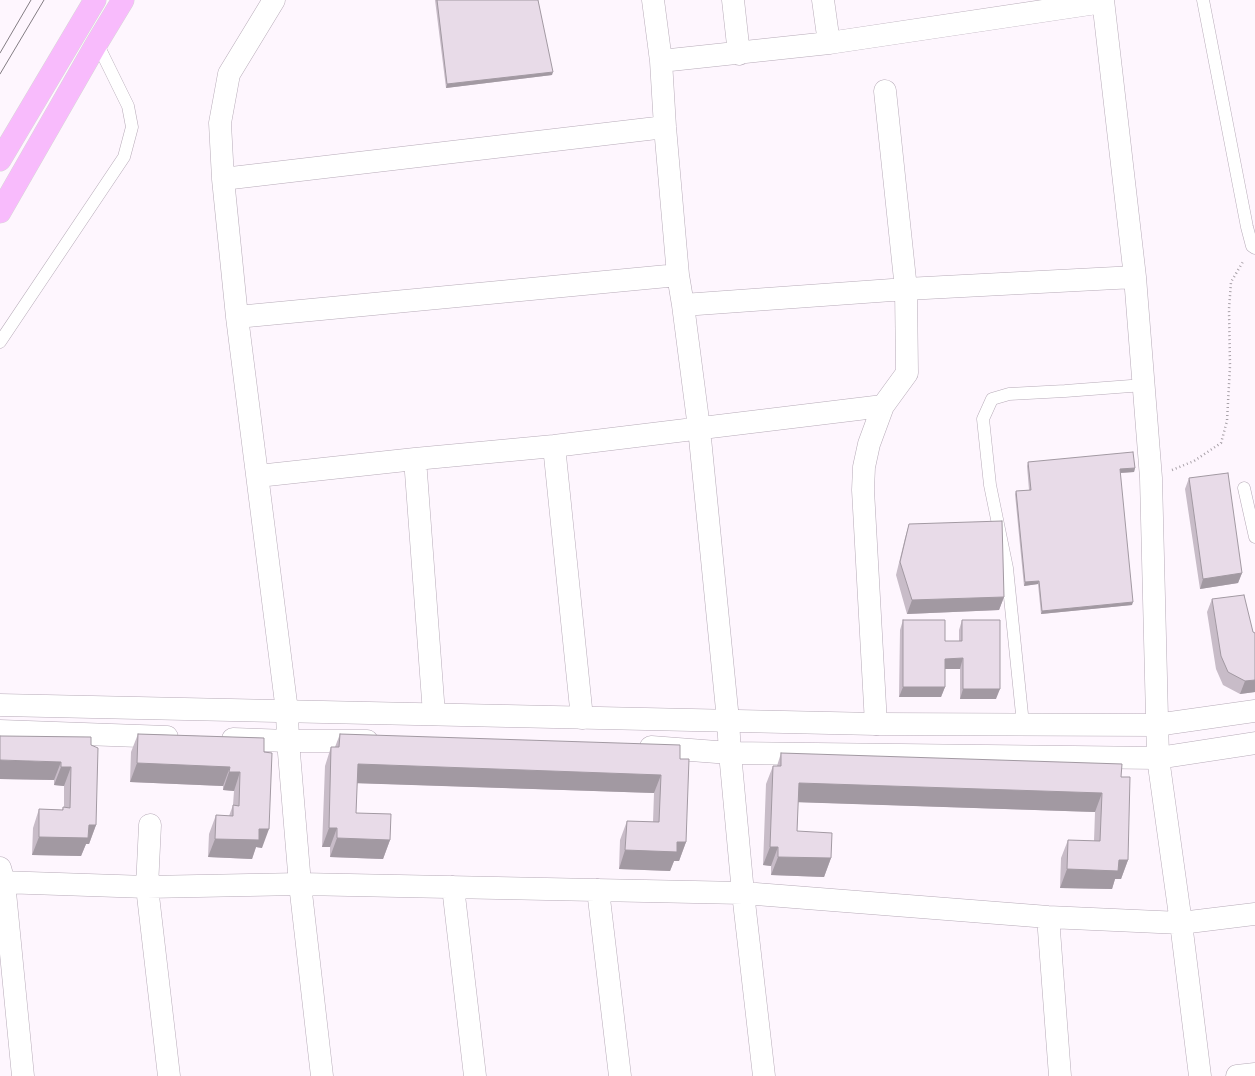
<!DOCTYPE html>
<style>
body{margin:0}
canvas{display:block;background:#fef6fe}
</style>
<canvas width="1255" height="1076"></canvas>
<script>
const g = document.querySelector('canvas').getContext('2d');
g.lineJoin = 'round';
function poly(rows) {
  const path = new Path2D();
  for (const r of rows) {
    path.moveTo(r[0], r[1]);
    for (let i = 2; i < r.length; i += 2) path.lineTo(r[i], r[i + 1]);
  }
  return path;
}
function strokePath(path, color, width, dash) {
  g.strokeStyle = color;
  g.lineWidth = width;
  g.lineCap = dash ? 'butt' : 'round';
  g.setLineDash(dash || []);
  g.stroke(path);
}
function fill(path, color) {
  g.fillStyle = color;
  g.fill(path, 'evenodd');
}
const path = poly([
 [1172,470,1194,461,1221,443,1227,421,1230,366,1229,309,1231,282,1244,260]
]);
const service = poly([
 [1203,0,1247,227,1252,246,1255,248],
 [0,342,124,157,132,127,128,106,97,43],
 [1244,488,1255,537],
 [1023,724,1007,568,990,485,983,419,992,399,1009,394,1065,391,1144,385]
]);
const minor = poly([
 [274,0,229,74,220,123,223,179,237,317,287,711,288,741,300,884,322,1076],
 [653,0,661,61,665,127,678,275,683,305,699,428,728,720,730,753,743,893,764,1076],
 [733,0,739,54],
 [823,0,829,43],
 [1103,0,1135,277,1151,478,1158,758,1181,923,1200,1076],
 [661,61,829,43,1103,2],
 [223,179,665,127],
 [683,305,906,289,1135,277],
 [237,317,678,275],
 [554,446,582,718],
 [415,459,434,714],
 [258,476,415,459,554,446,883,406],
 [876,724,863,490,864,467,869,444,883,406,907,373,906,289,885,91],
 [150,825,147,887,169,1076],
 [0,868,4,882,23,1076],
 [0,882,147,887,300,884,743,893,1048,917,1181,923,1255,914],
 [453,887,475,1076],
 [598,890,620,1076],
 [1048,917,1060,1076],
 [1237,1076,1255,1074]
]);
const tertiary = poly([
 [0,705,876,724,1156,725,1255,711],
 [0,731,167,737],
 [233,739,288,741,367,741],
 [651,747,730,753,1158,758,1255,743]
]);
const trunk = poly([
 [0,160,95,0],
 [0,212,97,43,123,0]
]);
const tram = poly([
 [0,53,31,0],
 [0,74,44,0]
]);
const wall = poly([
 [435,0,538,0,552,75,446,88],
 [1028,462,1135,468,1134,472,1120,473,1132,605,1041,614,1038,584,1024,586,1015,494,1016,491,1029,490,1027,466],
 [1189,478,1242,573,1238,583,1200,589,1185,489],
 [909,524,1004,597,999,610,907,614,896,575,905,538],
 [1212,599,1253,632,1255,692,1240,694,1223,685,1216,669,1207,612],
 [903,620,945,641,959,641,959,630,962,620,996,699,960,699,960,669,945,669,945,687,941,697,899,697,900,630],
 [138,734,264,738,262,848,256,847,252,859,208,857,209,834,216,815,229,816,233,805,234,791,223,790,223,786,130,782,131,752],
 [340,734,680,759,686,842,679,861,674,861,670,871,619,869,620,840,627,821,653,822,654,793,357,783,356,813,390,840,383,859,330,857,330,847,322,847,325,766,331,747,335,747],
 [91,745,96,825,89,844,86,844,81,856,32,855,33,828,39,809,62,810,63,807,64,807,64,786,54,785,54,780,0,779],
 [781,753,1121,777,1128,860,1121,879,1115,879,1112,889,1060,888,1061,858,1068,840,1094,841,1095,812,798,802,797,831,831,858,824,877,771,875,771,866,763,865,766,784,773,766,777,766]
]);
const shadedWall = poly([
 [553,72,552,75,446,88,447,84],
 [1135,468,1134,472,1119,473,1120,469],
 [1242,573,1238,583,1200,589,1203,579],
 [1039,581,1038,584,1024,586,1025,582],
 [1004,597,999,610,907,614,912,600],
 [1133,602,1132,605,1041,614,1042,611],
 [963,658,960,669,942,669,945,659],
 [1255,680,1255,692,1240,694,1245,681],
 [903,687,945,687,941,697,899,697],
 [963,689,1000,689,996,699,960,699],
 [0,760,61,762,54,780,0,779],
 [137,763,230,767,223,786,130,782],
 [358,764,661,775,654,793,351,783],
 [61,767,71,767,64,786,54,785],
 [229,772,240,772,234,791,223,790],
 [799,783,1102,793,1095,812,792,802],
 [89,825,96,825,89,844,86,844,81,856,32,855,39,837],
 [329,828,337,828,330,847,322,847],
 [259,829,269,829,262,848,256,847,252,859,208,857,215,839],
 [337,838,390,840,383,859,330,857],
 [677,842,686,842,679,861,674,861,670,871,619,869,625,850],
 [770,847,778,847,771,866,763,865],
 [778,857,831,858,824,877,771,875],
 [1119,860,1128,860,1121,879,1115,879,1112,889,1060,888,1067,869]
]);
const building = poly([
 [437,0,538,0,553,72,447,84,437,0],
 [1133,452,1135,468,1120,469,1133,602,1042,611,1039,581,1025,582,1016,491,1031,490,1028,462,1133,452],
 [1228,473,1242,573,1203,579,1189,478,1228,473],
 [1002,521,1004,597,912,600,900,562,909,524,1002,521],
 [1244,595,1253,632,1255,633,1255,680,1245,681,1228,672,1221,656,1212,599,1244,595],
 [903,620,945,620,945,641,962,641,962,620,1000,620,1000,689,963,689,963,658,945,659,945,687,903,687,903,620],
 [138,734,264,738,264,752,272,753,269,829,259,829,259,840,215,839,216,815,233,816,233,805,239,806,240,772,229,772,230,767,137,763,138,734],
 [340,734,680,745,680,759,689,759,686,842,677,842,677,852,625,850,627,821,659,822,661,775,358,764,356,813,391,814,390,840,337,838,337,828,329,828,331,747,339,747,340,734],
 [0,736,91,737,91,745,98,748,96,825,89,825,88,838,39,837,39,809,63,810,63,807,70,808,71,767,61,767,61,762,0,760,0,736],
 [781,753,1122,764,1121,777,1130,777,1128,860,1119,860,1118,871,1067,869,1068,840,1100,841,1102,793,799,783,797,831,832,833,831,858,778,857,778,847,770,847,773,766,781,766,781,753]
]);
strokePath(service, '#b7abb8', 13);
strokePath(minor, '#b7abb8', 23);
strokePath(tertiary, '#b7abb8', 23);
strokePath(trunk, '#d8d7d8', 23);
strokePath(path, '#a9a2a9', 2.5, [1, 3]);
strokePath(service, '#fff', 12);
strokePath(minor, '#fff', 22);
strokePath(tertiary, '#fff', 22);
strokePath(trunk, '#f8bbfc', 22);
strokePath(tram, '#837d83', 1);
fill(wall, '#c8bcc8');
fill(shadedWall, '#a299a2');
fill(building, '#e8dbe8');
strokePath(building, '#a299a2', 1);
</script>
